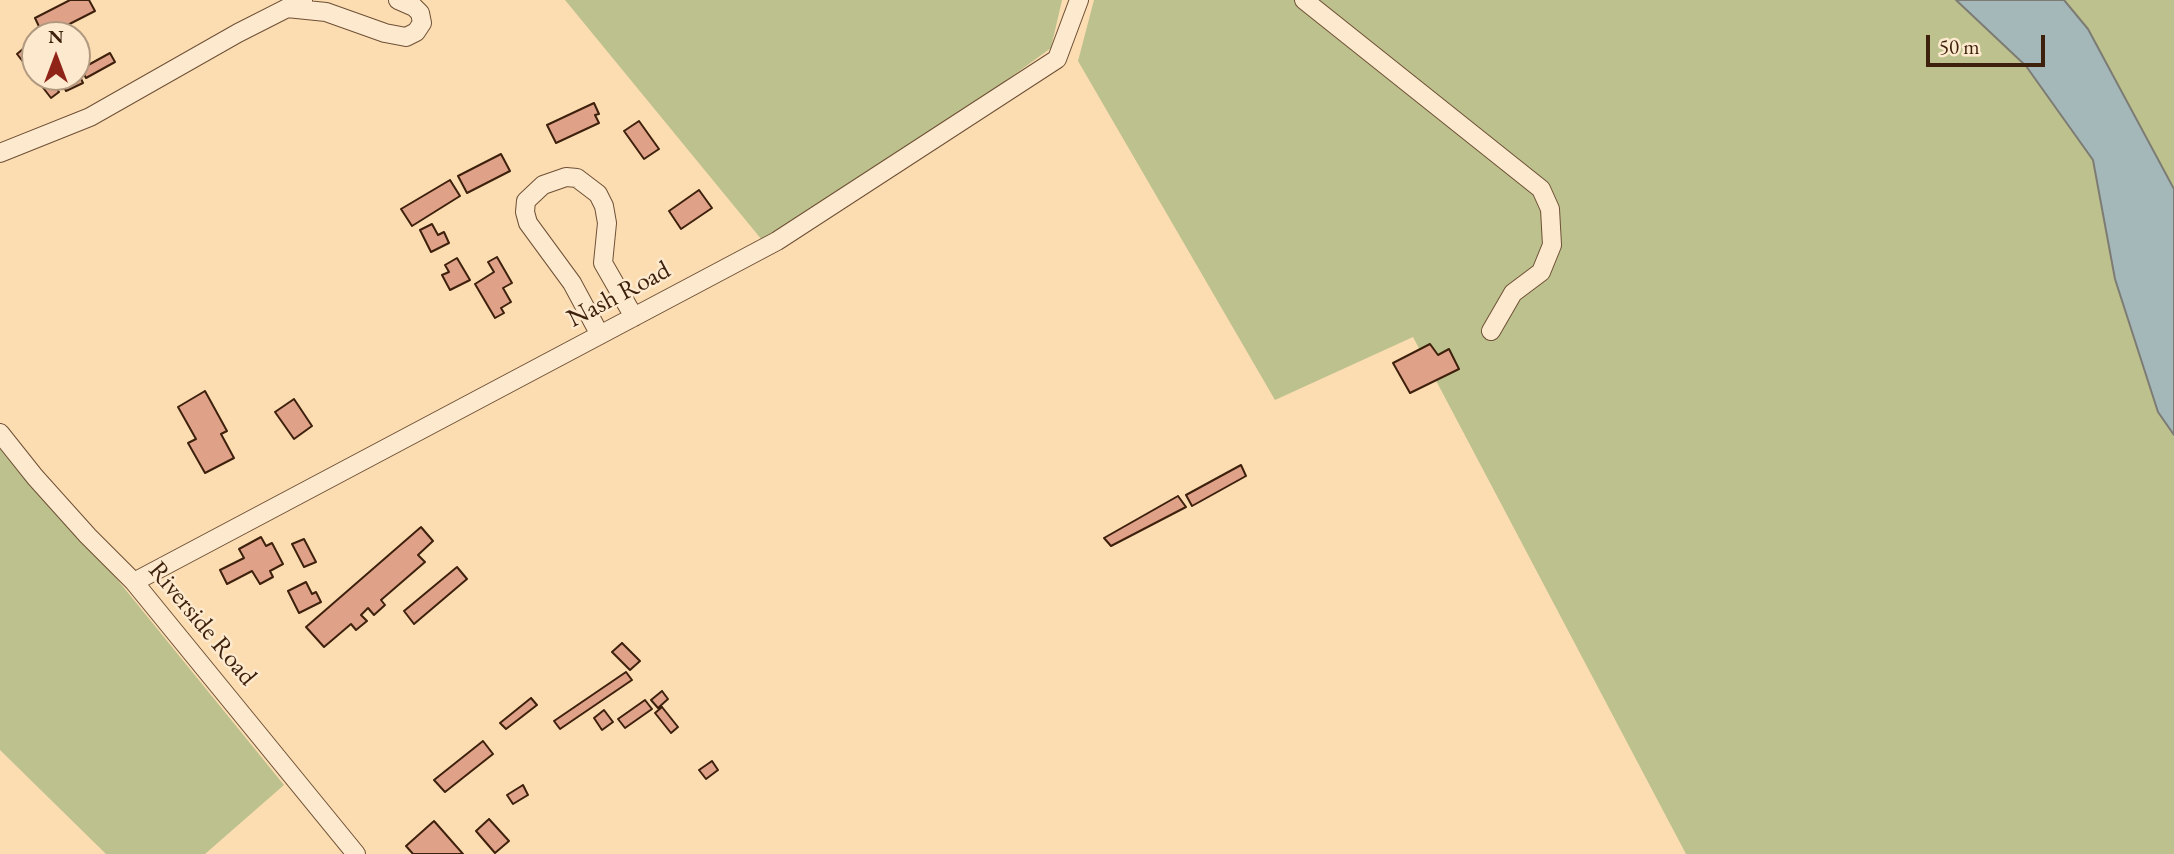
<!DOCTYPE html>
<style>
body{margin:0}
#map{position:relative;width:2174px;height:854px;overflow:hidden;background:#fcddb2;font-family:"EB Garamond",serif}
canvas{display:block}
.north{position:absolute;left:21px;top:21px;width:70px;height:70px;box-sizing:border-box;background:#fde9cd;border:2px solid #b19980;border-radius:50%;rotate:0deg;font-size:19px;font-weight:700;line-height:28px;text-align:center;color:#3e210d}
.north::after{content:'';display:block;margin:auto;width:24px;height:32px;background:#8f2418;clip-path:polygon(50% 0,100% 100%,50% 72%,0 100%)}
.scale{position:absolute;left:1926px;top:35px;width:119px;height:32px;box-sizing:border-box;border:4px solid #3e210d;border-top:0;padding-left:9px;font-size:21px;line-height:24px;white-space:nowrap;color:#3e210d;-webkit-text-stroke:5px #fde9cd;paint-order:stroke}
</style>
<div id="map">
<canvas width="2174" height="854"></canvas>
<div class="north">N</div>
<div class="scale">50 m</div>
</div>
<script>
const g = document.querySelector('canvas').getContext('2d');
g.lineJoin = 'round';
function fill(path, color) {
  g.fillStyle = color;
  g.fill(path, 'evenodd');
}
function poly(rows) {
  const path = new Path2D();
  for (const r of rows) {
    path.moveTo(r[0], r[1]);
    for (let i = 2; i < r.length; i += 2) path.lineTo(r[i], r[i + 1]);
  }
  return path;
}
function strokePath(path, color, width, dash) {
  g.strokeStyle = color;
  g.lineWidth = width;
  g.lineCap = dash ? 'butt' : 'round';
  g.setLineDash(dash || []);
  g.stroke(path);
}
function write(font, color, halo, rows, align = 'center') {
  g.font = font + ' "EB Garamond",serif';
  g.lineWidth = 5;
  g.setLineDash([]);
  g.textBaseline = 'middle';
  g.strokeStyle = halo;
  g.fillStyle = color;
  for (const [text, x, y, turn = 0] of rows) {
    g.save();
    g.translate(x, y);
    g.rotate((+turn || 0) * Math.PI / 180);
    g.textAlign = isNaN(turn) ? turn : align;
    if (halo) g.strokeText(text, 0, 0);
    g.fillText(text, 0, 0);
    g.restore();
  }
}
const green = poly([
 [565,0,1062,0,1051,48,771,251],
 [1094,0,2174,0,2174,854,1686,854,1413,337,1275,400,1078,61],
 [0,435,284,785,205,854,106,854,0,750]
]);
const water = poly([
 [1956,0,2064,0,2088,29,2174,189,2174,435,2158,412,2115,279,2093,160,2026,66,1956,0]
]);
const building = poly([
 [70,0,89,0,95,11,48,35,43,35,35,18,70,0],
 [24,48,35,61,35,77,47,77,59,92,51,98,17,54,24,48],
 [110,53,115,62,86,78,81,69,110,53],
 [77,70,83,83,66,91,59,77,77,77,77,70],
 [594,103,599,114,595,115,599,123,556,143,547,125,594,103],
 [639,121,659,149,644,159,624,131,639,121],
 [501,154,510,171,467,193,458,176,501,154],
 [450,180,460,196,412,226,401,209,450,180],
 [699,190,712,208,681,229,669,211,699,190],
 [432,224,438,235,444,232,449,243,431,252,420,230,432,224],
 [497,257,512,283,503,288,511,302,501,308,504,313,495,318,475,284,494,272,488,262,497,257],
 [457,258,470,280,450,290,442,275,449,272,445,265,457,258],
 [1430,344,1438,355,1449,349,1459,369,1410,393,1393,363,1430,344],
 [205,391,227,431,221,434,234,458,205,473,188,443,196,439,178,407,205,391],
 [294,399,312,426,294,439,275,412,294,399],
 [1241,465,1246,476,1192,506,1186,495,1241,465],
 [1178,496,1186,507,1111,546,1104,538,1178,496],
 [421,527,433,541,418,555,425,562,381,600,385,605,374,615,368,608,361,615,367,621,356,630,351,624,324,647,306,627,421,527],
 [261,537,266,546,272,543,283,564,270,571,273,577,260,584,252,571,227,584,220,570,244,558,239,549,261,537],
 [304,539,316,562,304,567,292,544,304,539],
 [457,567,467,579,414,624,404,611,457,567],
 [306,582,312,594,316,592,321,602,299,613,288,591,306,582],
 [622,643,640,661,630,670,612,652,622,643],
 [626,672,632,680,560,729,554,721,626,672],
 [662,691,668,699,658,708,651,700,662,691],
 [531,698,537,705,506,729,500,723,531,698],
 [645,700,652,709,625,728,618,719,645,700],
 [662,707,678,727,671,733,655,713,662,707],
 [604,710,613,722,602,730,594,718,604,710],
 [483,741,493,754,445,792,434,780,483,741],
 [712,761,718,770,706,779,699,770,712,761],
 [523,785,528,795,513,804,507,795,523,785],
 [489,819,509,841,495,853,476,831,489,819],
 [434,821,463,854,413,854,406,846,434,821]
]);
const minor = poly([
 [1304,0,1541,189,1550,209,1552,245,1541,272,1513,293,1491,331],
 [287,8,326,12,385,33,406,37,416,32,422,23,420,13,414,7,398,0],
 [0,153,90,117,238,33,303,0],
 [600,335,572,283,528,223,525,212,526,201,543,185,566,177,577,178,598,194,604,206,607,223,603,263,634,317],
 [0,433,35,477,88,536,134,582,356,854],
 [134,582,777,241,1057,59,1079,0]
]);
const streetNames = [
 ["Nash Road",619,295,-28],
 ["Riverside Road",202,624,50]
];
fill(green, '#bdc18d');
fill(water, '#a5b8b9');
strokePath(water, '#7c7c74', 2);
fill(building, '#dfa288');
strokePath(building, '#3e210d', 2);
strokePath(minor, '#6e5036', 20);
strokePath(minor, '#fde9cd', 18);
write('26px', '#3e210d', '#fde9cd', streetNames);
</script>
